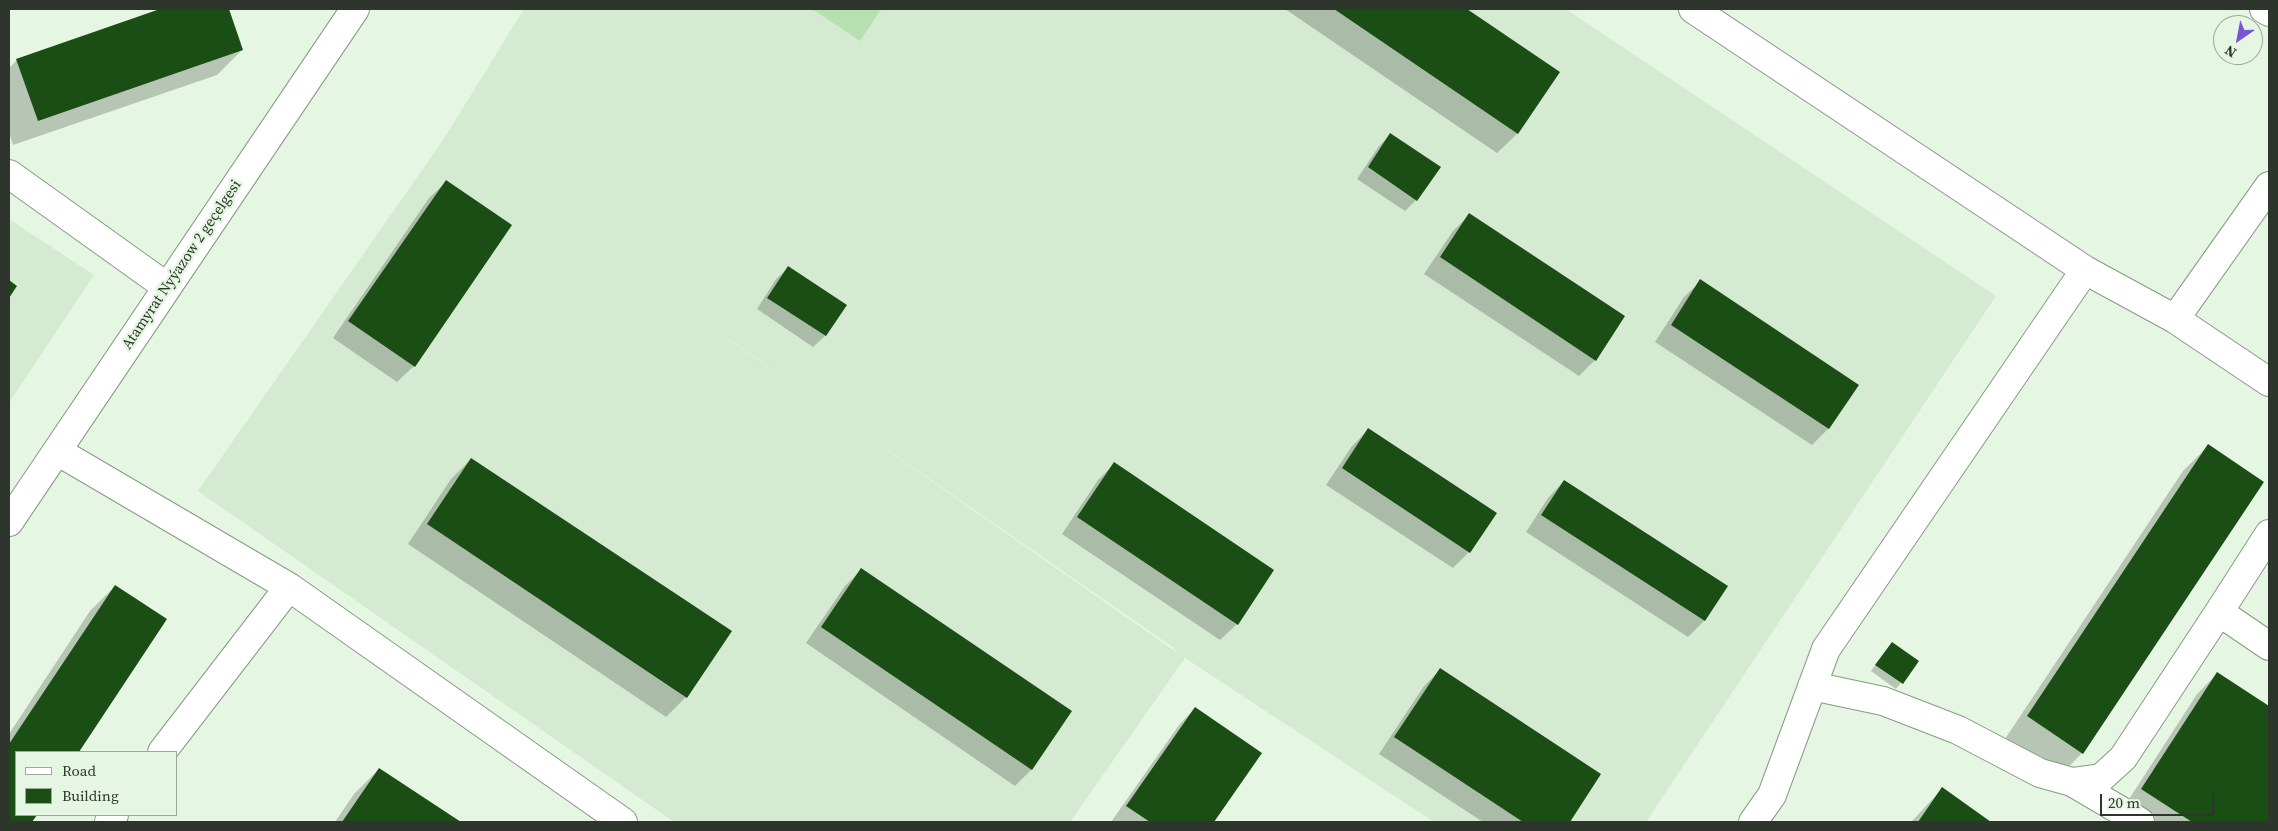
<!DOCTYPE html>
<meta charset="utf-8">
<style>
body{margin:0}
#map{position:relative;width:2278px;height:831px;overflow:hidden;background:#e5f7e2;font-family:"Source Serif 4",serif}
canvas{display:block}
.frame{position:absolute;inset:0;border:10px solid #2e352d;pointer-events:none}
.legend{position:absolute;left:15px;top:751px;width:162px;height:65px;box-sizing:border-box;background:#e5f7e2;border:1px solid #9ca99a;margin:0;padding:6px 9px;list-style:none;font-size:15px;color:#2e352d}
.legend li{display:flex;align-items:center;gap:10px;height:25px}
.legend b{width:25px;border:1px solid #9ca99a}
.north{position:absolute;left:2213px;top:15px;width:50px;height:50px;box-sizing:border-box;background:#e5f7e2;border:1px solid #9ca99a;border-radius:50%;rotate:213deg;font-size:14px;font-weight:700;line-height:20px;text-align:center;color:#2e352d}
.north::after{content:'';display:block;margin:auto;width:18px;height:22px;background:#7756d0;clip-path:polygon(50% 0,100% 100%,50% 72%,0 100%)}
.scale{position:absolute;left:2100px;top:794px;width:114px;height:22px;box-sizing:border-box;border:2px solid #2e352d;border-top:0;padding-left:6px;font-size:15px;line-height:18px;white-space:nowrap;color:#2e352d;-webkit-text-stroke:4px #e5f7e2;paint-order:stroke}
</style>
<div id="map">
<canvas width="2278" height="831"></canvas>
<div class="frame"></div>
<ul class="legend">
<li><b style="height:6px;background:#fff"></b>Road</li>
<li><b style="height:14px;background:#1b4e15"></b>Building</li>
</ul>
<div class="north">N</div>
<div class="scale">20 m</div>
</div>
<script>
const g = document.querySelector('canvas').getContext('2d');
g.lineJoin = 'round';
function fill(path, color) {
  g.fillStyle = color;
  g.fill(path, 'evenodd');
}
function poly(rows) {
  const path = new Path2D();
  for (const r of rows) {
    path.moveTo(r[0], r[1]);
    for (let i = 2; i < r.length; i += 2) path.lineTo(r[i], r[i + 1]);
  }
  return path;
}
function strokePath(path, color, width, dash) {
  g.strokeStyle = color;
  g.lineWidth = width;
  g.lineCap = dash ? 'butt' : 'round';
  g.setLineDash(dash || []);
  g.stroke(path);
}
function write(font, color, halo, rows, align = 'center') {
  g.font = font + ' "Source Serif 4",serif';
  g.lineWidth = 5;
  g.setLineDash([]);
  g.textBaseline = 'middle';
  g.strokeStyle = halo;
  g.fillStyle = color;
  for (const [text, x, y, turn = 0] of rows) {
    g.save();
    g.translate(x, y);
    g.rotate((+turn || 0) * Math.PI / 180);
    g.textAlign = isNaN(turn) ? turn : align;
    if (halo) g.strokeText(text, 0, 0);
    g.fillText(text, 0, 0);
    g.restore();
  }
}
const built = poly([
 [524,9,1566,9,1996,296,1646,822,1434,822,1185,658,1070,822,674,822,198,491,443,140],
 [726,338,1171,646,1179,654,727,338],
 [9,219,94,275,9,403]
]);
const green = poly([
 [812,9,881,9,860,41]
]);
const shadow = poly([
 [164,9,227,9,242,50,217,75,13,145,9,133,9,68,17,60],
 [1285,9,1464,9,1559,73,1518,133,1497,153],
 [1391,134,1416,200,1405,211,1357,179,1379,146],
 [446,182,414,366,397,382,333,338,429,198],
 [1469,215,1595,360,1579,376,1424,274,1453,231],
 [788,268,845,306,825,336,813,347,757,309,776,279],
 [1701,281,1857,385,1828,429,1812,445,1655,342,1684,297],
 [1368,430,1469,552,1453,568,1326,485,1352,446],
 [2208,446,2082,753,2058,778,2003,742,2183,471],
 [471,459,686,697,666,717,408,544,451,479],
 [1114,464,1272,571,1237,624,1220,640,1062,534,1098,480],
 [1564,481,1726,587,1704,621,1688,637,1526,532,1548,498],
 [861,570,1070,711,1031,770,1015,786,806,643,845,586],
 [115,586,165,620,77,752,16,752,16,815,35,815,30,822,9,822,9,734,90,611],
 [1892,643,1918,661,1896,689,1871,671],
 [1440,670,1600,775,1568,822,1483,822,1379,754,1424,686],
 [2217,674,2269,708,2269,822,2141,822,2122,810,2197,694],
 [1195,708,1260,753,1213,822,1111,822,1179,725],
 [379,769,459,822,335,822,354,794],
 [1942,789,1988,822,1911,822]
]);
const building = poly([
 [160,9,229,9,243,50,38,121,16,59],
 [1334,9,1467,9,1560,72,1518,134],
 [1390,133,1441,167,1417,201,1368,167],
 [446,180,512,225,415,367,348,321],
 [1469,213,1625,316,1596,361,1440,257],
 [788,266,847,305,826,336,767,298],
 [1700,279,1859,385,1829,429,1671,325],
 [9,280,17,286,9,298],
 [1368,428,1497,513,1470,553,1342,468],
 [2208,444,2264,482,2083,754,2027,716],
 [471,458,732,631,687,698,427,524],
 [1114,462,1274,570,1238,625,1077,517],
 [1564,480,1728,586,1705,621,1541,515],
 [861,568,1072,711,1032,770,821,627],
 [115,585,167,619,79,752,16,752,16,815,37,815,32,822,9,822,9,744],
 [1892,642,1919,661,1903,684,1875,665],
 [1440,668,1601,774,1570,822,1523,822,1394,737],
 [2217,672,2269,706,2269,822,2192,822,2141,789],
 [1195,707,1262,753,1214,822,1150,822,1126,806],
 [379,768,461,822,342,822],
 [1942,787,1991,822,1918,822]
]);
const minor = poly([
 [1693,9,2085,270,2175,319,2269,382],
 [2264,9,2269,12],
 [9,174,167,287],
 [2175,319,2269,186],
 [57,451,289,587,623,822],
 [9,522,355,9],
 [2269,534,2219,612,2269,646],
 [1812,686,1883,701,1958,730,2040,773,2072,782,2101,778,2123,758,2219,612],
 [162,752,289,587],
 [2072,782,2140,822],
 [109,822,114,815],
 [1753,822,1772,795,1826,649,2085,270]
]);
const streetNames = [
 ["Atamyrat Nyýazow 2 geçelgesi",182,265,-56]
];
fill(built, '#d5ebd1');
fill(green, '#b6e0b0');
fill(shadow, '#0003');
fill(building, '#1b4e15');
strokePath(minor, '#889986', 30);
strokePath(minor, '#fff', 28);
write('15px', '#2e352d', '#e5f7e2', streetNames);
</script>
